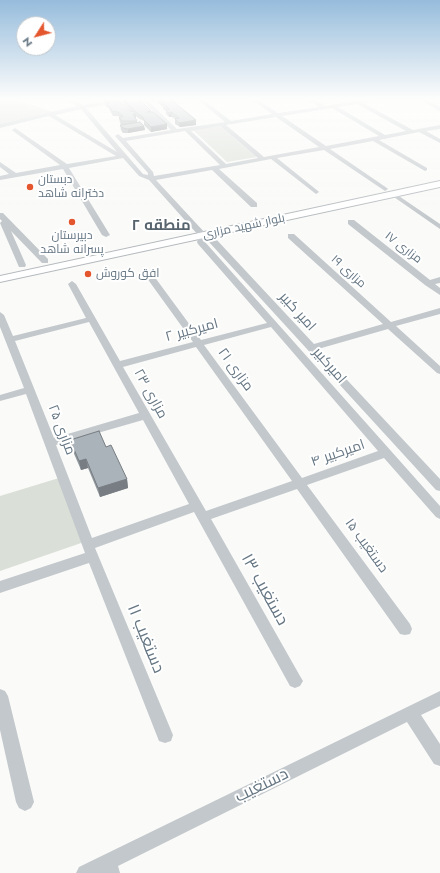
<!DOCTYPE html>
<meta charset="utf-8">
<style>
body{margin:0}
#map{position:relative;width:440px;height:873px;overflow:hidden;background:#fafaf8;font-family:Jost,sans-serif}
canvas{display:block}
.north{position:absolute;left:16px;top:16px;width:40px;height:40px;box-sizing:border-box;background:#fff;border:1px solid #c1c8cd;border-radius:50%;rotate:234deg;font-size:11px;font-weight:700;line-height:16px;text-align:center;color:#657683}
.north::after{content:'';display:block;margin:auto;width:14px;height:18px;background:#e4572e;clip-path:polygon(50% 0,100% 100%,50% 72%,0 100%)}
</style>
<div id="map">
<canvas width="440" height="873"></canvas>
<div class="north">N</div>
</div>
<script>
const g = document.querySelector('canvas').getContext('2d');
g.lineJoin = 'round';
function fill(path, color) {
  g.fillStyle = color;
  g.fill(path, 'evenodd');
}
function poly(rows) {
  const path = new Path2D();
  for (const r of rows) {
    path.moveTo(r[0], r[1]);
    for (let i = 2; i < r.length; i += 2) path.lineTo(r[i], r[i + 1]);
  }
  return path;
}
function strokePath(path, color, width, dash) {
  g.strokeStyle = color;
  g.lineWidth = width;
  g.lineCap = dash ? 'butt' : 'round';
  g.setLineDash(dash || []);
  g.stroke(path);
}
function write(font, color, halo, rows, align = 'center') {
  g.font = font + ' Jost,Cairo,sans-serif';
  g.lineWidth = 4;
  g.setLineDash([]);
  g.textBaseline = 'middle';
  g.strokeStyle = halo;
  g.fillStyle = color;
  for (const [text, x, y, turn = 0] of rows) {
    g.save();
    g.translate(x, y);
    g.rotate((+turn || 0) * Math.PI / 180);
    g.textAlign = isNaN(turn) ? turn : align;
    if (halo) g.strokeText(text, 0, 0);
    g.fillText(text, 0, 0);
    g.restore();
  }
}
const green = poly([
 [0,98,10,98,53,112,0,124],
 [219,125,241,144,257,157,227,162,192,129],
 [59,478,84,542,0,571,0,496]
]);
const minor = poly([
 [65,98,70,98,83,105,126,98,137,98,135,100,86,108,143,174,148,175,148,173,115,136,118,134,123,138,171,130,140,98,145,98,177,129,225,122,196,98,201,98,231,121,272,114,250,98,255,98,278,113,319,107,307,98,312,98,325,106,374,98,385,98,383,100,363,103,413,130,440,125,440,129,426,131,440,139,440,143,419,132,379,140,427,168,427,170,425,171,373,141,330,149,387,188,388,189,385,191,324,150,277,158,318,191,319,192,316,194,271,159,219,169,257,203,257,207,251,207,212,170,156,180,206,234,215,238,314,344,383,324,288,238,288,234,294,234,391,322,440,308,440,314,396,326,440,366,440,374,437,373,388,329,318,349,440,479,440,491,436,490,209,242,206,240,205,242,440,506,440,519,436,517,384,458,307,485,410,624,412,629,410,634,405,635,400,634,297,489,211,519,300,676,303,681,300,686,295,688,290,686,194,512,95,548,173,735,171,741,165,743,159,741,89,563,0,593,0,581,85,553,26,394,0,401,0,395,24,388,0,327,0,312,4,315,13,336,86,318,68,284,72,281,76,284,120,361,193,342,144,274,148,272,151,272,201,340,267,323,198,244,197,242,199,236,149,180,139,176,123,158,69,168,110,235,106,237,102,235,63,169,0,180,0,176,9,174,0,167,0,162,16,173,60,165,13,131,12,130,15,128,67,164,116,156,49,116,0,128,0,124,77,106,65,98],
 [357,104,406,131,385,135,338,107,357,104],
 [332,108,379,136,326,146,282,116,332,108],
 [81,109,117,152,55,115,81,109],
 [276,117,319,147,264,157,226,125,276,117],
 [220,126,258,158,226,164,191,131,220,126],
 [185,131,220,165,154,176,153,172,126,141,185,131],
 [89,322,139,413,54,438,15,341,89,322],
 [271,327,378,451,302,478,204,345,271,327],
 [196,347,292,481,206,511,123,367,196,347],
 [143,420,189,504,92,538,56,445,143,420],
 [417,98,424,98,440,107,440,111,417,98],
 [393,192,440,224,440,229,391,195,390,194,393,192],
 [0,213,3,213,48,259,48,263,42,263,11,231,26,265,25,267,19,267,0,223,2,221,0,219,0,213],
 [348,220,354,220,430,280,440,277,440,283,435,284,440,288,440,295,425,285,348,224,348,220],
 [0,689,5,691,8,696,34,802,31,808,25,811,19,808,16,802,0,730,0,689],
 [440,691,440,706,421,715,440,744,440,766,434,764,407,722,118,866,120,873,76,873,79,867,440,691]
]);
const major = poly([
 [440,181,440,187,0,282,0,276,440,181]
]);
const wall = poly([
 [122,98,151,111,151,112,167,124,167,129,151,132,144,125,144,121,138,118,136,116,136,118,135,118,137,121,137,123,144,126,145,130,128,133,123,133,121,130,120,125,122,125,120,123,119,118,120,118,118,116,113,116,108,107,108,108,105,105,104,100,118,102,130,111,131,111,122,102],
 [149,98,175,98,175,102,174,102,196,120,196,125,180,127,175,124,175,119,172,117,169,117,166,114,166,111,163,109,163,107,159,104,157,100,151,101],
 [70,440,106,447,127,479,128,488,100,497,88,468,81,470,72,449]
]);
const shadedWall = poly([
 [150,98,157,98,157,100,151,101],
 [169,98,175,98,175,102,169,103],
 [172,112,172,117,169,117,169,113],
 [133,114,136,114,136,118,133,119],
 [196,120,196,125,180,127,179,123],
 [167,124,167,129,151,132,151,127],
 [144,126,145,130,128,133,128,129],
 [86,459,88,468,81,470,79,461],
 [127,479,128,488,100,497,98,488]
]);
const building = poly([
 [116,98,118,100,116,100,117,102,120,102,130,111,135,112,136,114,133,114,137,121,123,121,119,118,123,116,118,112,112,111,108,104,111,102,107,103,104,100,116,98],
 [122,98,138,98,151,111,147,112,153,112,167,124,151,127,144,120,143,117,137,113,122,98],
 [158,98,172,98,169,98,196,120,179,123,175,119,179,118,172,112,169,113,166,110,170,109,163,104,165,104,158,100,161,100,158,98],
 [140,122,144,126,128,129,123,128,120,125,140,122],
 [99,431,106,447,111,445,127,479,98,488,86,459,79,461,70,440,99,431]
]);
const markers = [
 [30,187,4,"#e4572e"],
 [72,222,4,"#e4572e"],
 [88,274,4,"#e4572e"]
];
const farPoinames = [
 ["دبستان",38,180],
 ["دخترانه شاهد",38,194],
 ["دبیرستان",72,236,"center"],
 ["پسرانه شاهد",72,250,"center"],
 ["افق کوروش",96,274]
];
const farStreetnames = [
 ["بلوار شهید مزاری",244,227,-12],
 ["مزاری ۱۷",403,248,38],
 ["مزاری ۱۹",348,272,42]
];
const streetNames = [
 ["امیر کبیر",297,312,48],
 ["امیرکبیر ۲",192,331,-15],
 ["امیرکبیر",329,366,49],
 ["مزاری ۲۱",235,370,54],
 ["مزاری ۲۳",150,394,61],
 ["مزاری ۲۵",61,430,69],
 ["امیرکبیر ۴",338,454,-19],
 ["دستغیب ۱۵",366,546,54]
];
const farDistrictnames = [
 ["منطقه ۲",161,226]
];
const nearStreetnames = [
 ["دستغیب ۱۳",264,590,61],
 ["دستغیب ۱۱",145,639,68],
 ["دستغیب",262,786,-26]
];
fill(green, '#dadfd7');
strokePath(major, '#b5babe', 2);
fill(minor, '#c3c8cc');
fill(major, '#fff');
fill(wall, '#929a9f');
fill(shadedWall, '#777d82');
fill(building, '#aab3b9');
strokePath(building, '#777d82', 1);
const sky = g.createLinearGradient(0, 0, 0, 220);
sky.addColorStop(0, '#96bcdc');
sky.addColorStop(0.45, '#fdfdfc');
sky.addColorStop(1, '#fdfdfc00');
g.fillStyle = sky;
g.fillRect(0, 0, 440, 220);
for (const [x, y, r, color] of markers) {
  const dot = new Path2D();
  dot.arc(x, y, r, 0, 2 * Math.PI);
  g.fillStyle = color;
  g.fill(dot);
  strokePath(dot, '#fff', 1.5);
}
write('12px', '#657683', '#fff', farPoinames, 'left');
write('12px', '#657683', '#fff', farStreetnames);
write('14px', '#657683', '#fff', streetNames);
write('bold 15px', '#57646e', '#fff', farDistrictnames);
write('17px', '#657683', '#fff', nearStreetnames);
</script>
